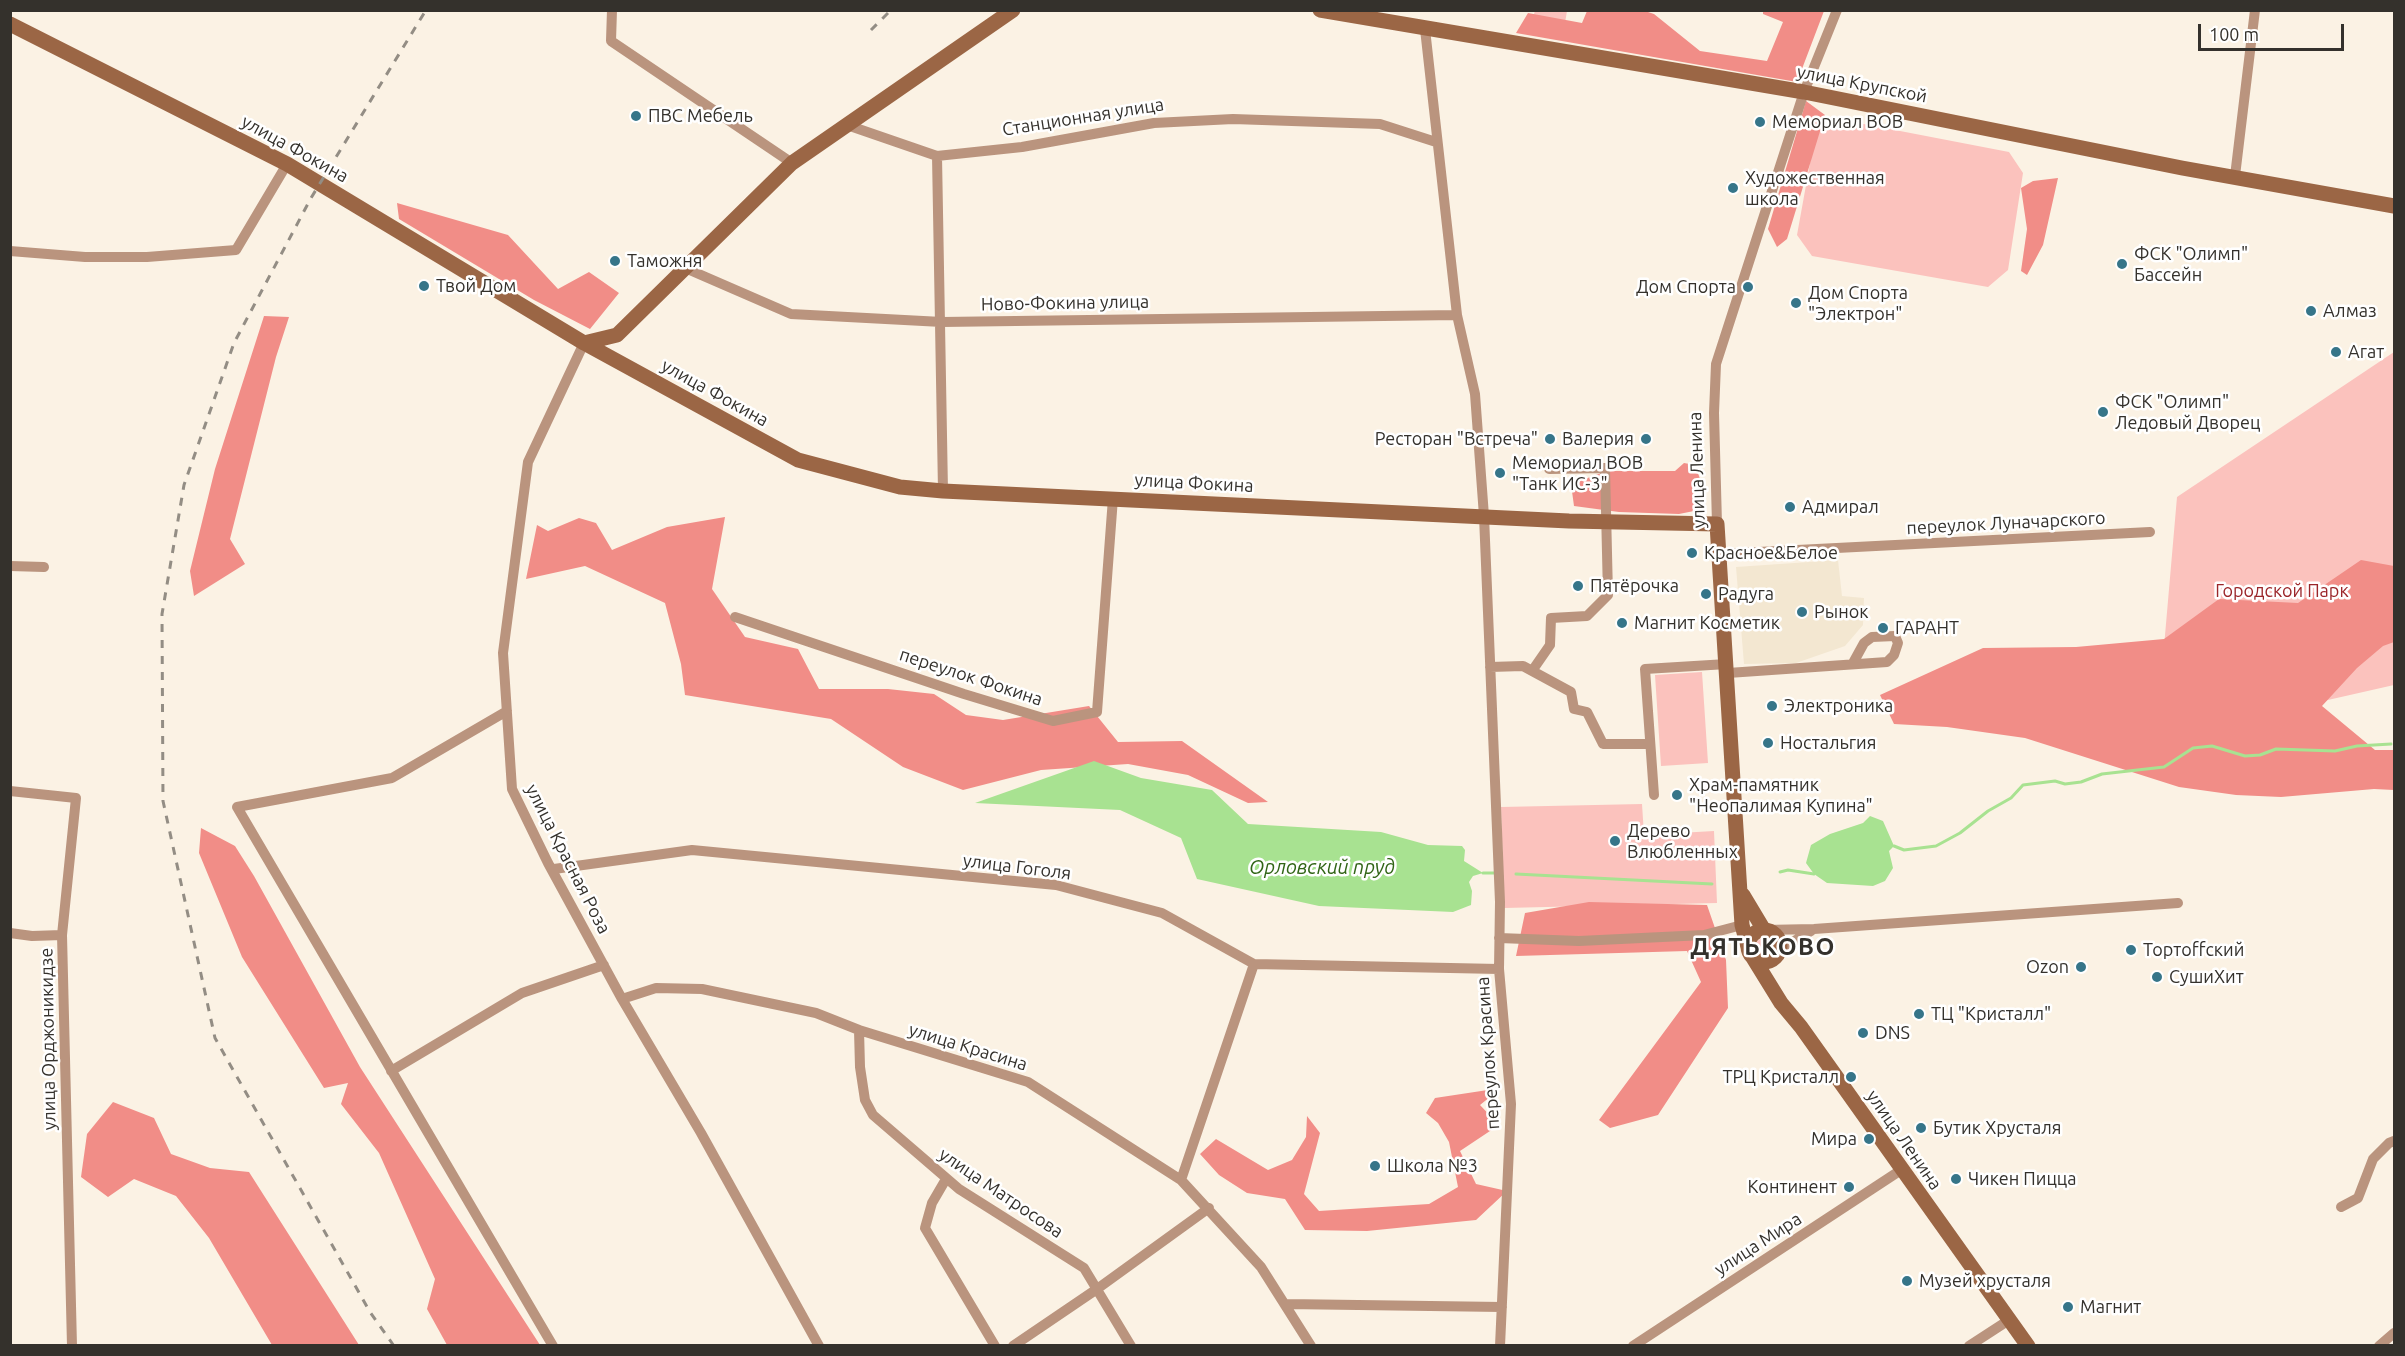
<!DOCTYPE html>
<meta charset="utf-8">
<style>
body{margin:0}
#map{position:relative;width:2405px;height:1356px;overflow:hidden;background:#fbf2e4;font-family:Ubuntu,sans-serif}
canvas{display:block}
.frame{position:absolute;inset:0;border:12px solid #34312c;pointer-events:none}
.scale{position:absolute;left:2198px;top:24px;width:146px;height:27px;box-sizing:border-box;border:3px solid #34312c;border-top:0;padding-left:8px;font-size:18px;line-height:21px;white-space:nowrap;color:#34312c;-webkit-text-stroke:4px #fff;paint-order:stroke}
</style>
<div id="map">
<canvas width="2405" height="1356"></canvas>
<div class="frame"></div>
<div class="scale">100 m</div>
</div>
<script>
const g = document.querySelector('canvas').getContext('2d');
g.lineJoin = 'round';
function fill(path, color) {
  g.fillStyle = color;
  g.fill(path, 'evenodd');
}
function poly(rows) {
  const path = new Path2D();
  for (const r of rows) {
    if (r.length === 3) {
      path.moveTo(r[0] + r[2], r[1]);
      path.arc(r[0], r[1], r[2], 0, 2 * Math.PI);
      continue;
    }
    path.moveTo(r[0], r[1]);
    for (let i = 2; i < r.length; i += 2) path.lineTo(r[i], r[i + 1]);
  }
  return path;
}
function strokePath(path, color, width, dash) {
  g.strokeStyle = color;
  g.lineWidth = width;
  g.lineCap = dash ? 'butt' : 'round';
  g.setLineDash(dash || []);
  g.stroke(path);
}
function write(font, color, halo, rows, align = 'center') {
  g.font = font + ' Ubuntu,sans-serif';
  g.lineWidth = 5;
  g.setLineDash([]);
  g.textBaseline = 'middle';
  g.strokeStyle = halo;
  g.fillStyle = color;
  for (const [text, x, y, turn = 0] of rows) {
    g.save();
    g.translate(x, y);
    g.rotate((+turn || 0) * Math.PI / 180);
    g.textAlign = isNaN(turn) ? turn : align;
    if (halo) g.strokeText(text, 0, 0);
    g.fillText(text, 0, 0);
    g.restore();
  }
}
const built = poly([
 [1838,560,1842,596,1864,598,1863,625,1845,646,1796,663,1744,664,1736,567]
]);
const green = poly([
 [1535,11,1567,11,1565,23,1533,17],
 [1843,120,2009,152,2023,173,2008,270,1988,287,1812,256,1797,235,1816,130],
 [2394,352,2394,685,2156,739,2177,497],
 [1702,672,1708,763,1661,766,1655,675],
 [1642,804,1644,835,1714,831,1717,903,1504,908,1501,807],
 [1764,947,9]
]);
const forest = poly([
 [1587,11,1645,11,1654,14,1700,51,1767,61,1783,22,1763,14,1763,11,1824,11,1797,82,1516,33,1528,13,1582,23],
 [1806,101,1825,115,1787,239,1777,247,1768,229],
 [2058,178,2043,245,2027,275,2021,271,2027,229,2021,188,2033,181],
 [397,203,508,235,558,289,589,272,619,293,590,329,534,300,399,219],
 [264,316,289,317,276,357,230,539,245,564,194,596,190,571,215,469],
 [1684,463,1695,465,1703,487,1699,510,1679,514,1619,512,1574,506,1571,484,1607,471,1675,471],
 [725,517,712,589,745,637,798,649,819,689,888,689,934,694,966,715,1003,720,1089,706,1118,742,1182,741,1268,802,1248,803,1188,775,1128,764,1041,770,963,790,903,767,831,719,685,695,681,664,665,603,585,566,526,579,537,525,548,531,579,518,596,523,612,550,667,527],
 [2361,560,2394,566,2394,642,2383,646,2357,668,2322,706,2375,750,2394,750,2394,790,2374,789,2281,797,2236,795,2179,787,2025,738,1947,727,1894,724,1880,695,1983,648,2076,647,2164,639,2219,599,2298,603],
 [201,828,235,846,254,876,360,1067,540,1345,447,1345,427,1309,435,1279,379,1153,341,1104,348,1083,324,1088,242,957,199,853],
 [1589,902,1707,905,1726,960,1728,1008,1658,1115,1610,1128,1599,1120,1701,982,1687,951,1516,956,1525,913],
 [1501,1088,1480,1105,1499,1125,1460,1151,1476,1184,1507,1191,1476,1220,1367,1231,1305,1230,1285,1199,1247,1193,1219,1175,1200,1154,1216,1139,1268,1170,1292,1160,1306,1137,1307,1116,1320,1133,1304,1194,1319,1211,1429,1204,1458,1187,1449,1142,1438,1123,1426,1113,1435,1098],
 [113,1102,154,1118,171,1154,210,1168,249,1172,359,1345,272,1345,209,1238,176,1196,134,1179,108,1197,81,1177,87,1134]
]);
const water = poly([
 [1094,761,1141,778,1212,790,1248,824,1381,832,1428,845,1462,846,1465,850,1464,861,1483,873,1473,876,1469,882,1472,891,1471,905,1453,912,1319,906,1197,879,1181,838,1120,810,975,803],
 [1870,816,1883,821,1894,846,1889,851,1893,868,1885,881,1873,886,1827,883,1814,874,1806,863,1811,845,1830,834,1863,823]
]);
const stream = poly([
 [1894,846,1904,850,1936,846,1960,833,1988,811,2011,798,2023,785,2055,781,2065,784,2081,782,2102,774,2164,767,2193,748,2212,746,2245,756,2260,755,2276,749,2335,751,2357,746,2391,744],
 [1780,872,1788,870,1814,874],
 [1483,873,1495,873],
 [1516,874,1712,884]
]);
const street = poly([
 [612,10,611,41,792,163],
 [1425,29,1457,315,1475,394,1484,516,1500,902,1499,969,1511,1104,1500,1346],
 [847,125,937,156,1022,147,1154,123,1233,119,1380,124,1436,142],
 [937,156,943,491],
 [2235,176,2255,10],
 [10,251,85,257,147,257,236,250,287,164],
 [685,268,791,314,942,322,1457,315],
 [584,343,528,462,503,653,512,789,548,863,622,999,701,1133,819,1346],
 [1717,524,1714,413,1716,364,1804,92,1837,10],
 [1719,554,2150,532],
 [10,566,44,567],
 [735,617,964,694,1053,721,1097,712,1113,498],
 [1490,667,1523,666,1571,692,1574,709,1587,712,1603,744,1650,744],
 [1532,671,1550,645,1551,618,1587,616,1608,595,1605,468,1549,469],
 [1728,673,1887,662,1894,655,1898,643,1895,636,1872,637,1864,643,1853,663],
 [507,711,392,778,237,807,553,1346],
 [10,791,76,798,62,935,72,1346],
 [1654,795,1645,669,1727,664],
 [554,869,692,850,1056,885,1162,913,1254,964,1499,969],
 [1764,930,1814,929,2178,903],
 [10,933,32,936,62,935],
 [1499,938,1579,941,1704,935,1742,925],
 [1779,950,1811,931],
 [622,999,656,988,702,989,816,1013,859,1030,1028,1082,1181,1180,1261,1267,1311,1346],
 [859,1030,860,1067,865,1100,873,1115,959,1189,1084,1268,1131,1346],
 [391,1071,522,993,604,965],
 [946,1179,932,1203,925,1228,995,1346],
 [1181,1180,1254,964],
 [2341,1207,2358,1198,2373,1159,2389,1143,2394,1141],
 [1286,1304,1502,1307],
 [1013,1346,1097,1289,1209,1208],
 [1633,1346,1901,1170],
 [1969,1346,2009,1320],
 [2379,1346,2394,1333]
]);
const secondary = poly([
 [1320,10,1804,92,2182,168,2394,206],
 [10,24,287,164,584,343,798,460,900,487,943,491,1569,521,1717,524,1742,925,1748,947],
 [584,343,617,335,792,163,1013,10],
 [1743,895,1764,930],
 [1764,946,16],
 [1752,956,1781,1003,1801,1027,2028,1346]
]);
const rail = poly([
 [1428,10,1428,11],
 [871,30,891,10],
 [394,1346,370,1312,215,1038,163,801,162,614,184,485,234,343,311,198,426,10]
]);
const markers = [
 [636,116,6,"#367589"],
 [1760,122,6,"#367589"],
 [1733,188,6,"#367589"],
 [615,261,6,"#367589"],
 [2122,264,6,"#367589"],
 [424,286,6,"#367589"],
 [1748,287,6,"#367589"],
 [1796,303,6,"#367589"],
 [2311,311,6,"#367589"],
 [2336,352,6,"#367589"],
 [2103,412,6,"#367589"],
 [1550,439,6,"#367589"],
 [1646,439,6,"#367589"],
 [1500,473,6,"#367589"],
 [1790,507,6,"#367589"],
 [1692,553,6,"#367589"],
 [1578,586,6,"#367589"],
 [1706,594,6,"#367589"],
 [1802,612,6,"#367589"],
 [1622,623,6,"#367589"],
 [1883,628,6,"#367589"],
 [1772,706,6,"#367589"],
 [1768,743,6,"#367589"],
 [1677,795,6,"#367589"],
 [1615,841,6,"#367589"],
 [2131,950,6,"#367589"],
 [2081,967,6,"#367589"],
 [2157,977,6,"#367589"],
 [1919,1014,6,"#367589"],
 [1863,1033,6,"#367589"],
 [1851,1077,6,"#367589"],
 [1921,1128,6,"#367589"],
 [1869,1139,6,"#367589"],
 [1375,1166,6,"#367589"],
 [1956,1179,6,"#367589"],
 [1849,1187,6,"#367589"],
 [1907,1281,6,"#367589"],
 [2068,1307,6,"#367589"]
];
const streetNames = [
 ["улица Крупской",1862,84,11],
 ["Станционная улица",1083,117,-9],
 ["улица Фокина",295,149,29],
 ["Ново-Фокина улица",1065,303,-1],
 ["улица Фокина",715,393,29],
 ["улица Ленина",1697,470,-92],
 ["улица Фокина",1194,483,3],
 ["переулок Луначарского",2006,523,-3],
 ["переулок Фокина",971,677,18],
 ["улица Красная Роза",568,859,63],
 ["улица Гоголя",1017,867,7],
 ["улица Орджоникидзе",48,1039,-91],
 ["улица Красина",968,1047,17],
 ["переулок Красина",1488,1053,-94],
 ["улица Ленина",1904,1140,55],
 ["улица Матросова",1001,1193,34],
 ["улица Мира",1758,1244,-33]
];
const poiNames = [
 ["ПВС Мебель",648,116],
 ["Мемориал ВОВ",1772,122],
 ["Художественная",1745,178],
 ["школа",1745,199],
 ["ФСК \"Олимп\"",2134,254],
 ["Бассейн",2134,275],
 ["Таможня",627,261],
 ["Твой Дом",436,286],
 ["Дом Спорта",1736,287,"right"],
 ["Дом Спорта",1808,293],
 ["\"Электрон\"",1808,314],
 ["Алмаз",2323,311],
 ["Агат",2348,352],
 ["ФСК \"Олимп\"",2115,402],
 ["Ледовый Дворец",2115,423],
 ["Ресторан \"Встреча\"",1538,439,"right"],
 ["Валерия",1634,439,"right"],
 ["Мемориал ВОВ",1512,463],
 ["\"Танк ИС-3\"",1512,484],
 ["Адмирал",1802,507],
 ["Красное&Белое",1704,553],
 ["Пятёрочка",1590,586],
 ["Радуга",1718,594],
 ["Рынок",1814,612],
 ["Магнит Косметик",1634,623],
 ["ГАРАНТ",1895,628],
 ["Электроника",1784,706],
 ["Ностальгия",1780,743],
 ["Храм-памятник",1689,785],
 ["\"Неопалимая Купина\"",1689,806],
 ["Дерево",1627,831],
 ["Влюбленных",1627,852],
 ["Тортоffский",2143,950],
 ["Ozon",2069,967,"right"],
 ["СушиХит",2169,977],
 ["ТЦ \"Кристалл\"",1931,1014],
 ["DNS",1875,1033],
 ["ТРЦ Кристалл",1839,1077,"right"],
 ["Бутик Хрусталя",1933,1128],
 ["Мира",1857,1139,"right"],
 ["Школа №3",1387,1166],
 ["Чикен Пицца",1968,1179],
 ["Континент",1837,1187,"right"],
 ["Музей хрусталя",1919,1281],
 ["Магнит",2080,1307]
];
const parkNames = [
 ["Городской Парк",2282,591]
];
const waterNames = [
 ["Орловский пруд",1322,867]
];
const districtNames = [
 ["ДЯТЬКОВО",1763,947]
];
fill(built, '#f3e7d1');
fill(green, '#fbc2bd');
fill(forest, '#f18d87');
fill(water, '#a8e291');
strokePath(stream, '#a8e291', 3);
strokePath(street, '#ba947e', 10);
strokePath(secondary, '#9b6645', 15);
strokePath(rail, '#938d84', 3, [8, 8]);
for (const [x, y, r, color] of markers) {
  const dot = new Path2D();
  dot.arc(x, y, r, 0, 2 * Math.PI);
  g.fillStyle = color;
  g.fill(dot);
  strokePath(dot, '#fff', 2);
}
write('18px', '#34312c', '#fff', streetNames);
write('18px', '#34312c', '#fff', poiNames, 'left');
write('18px', '#9b262a', '#fff', parkNames);
write('italic 20px', '#316516', '#fff', waterNames);
g.letterSpacing = '1.5px';
write('bold 24px', '#34312c', '#fff', districtNames);
g.letterSpacing = '0px';
</script>
